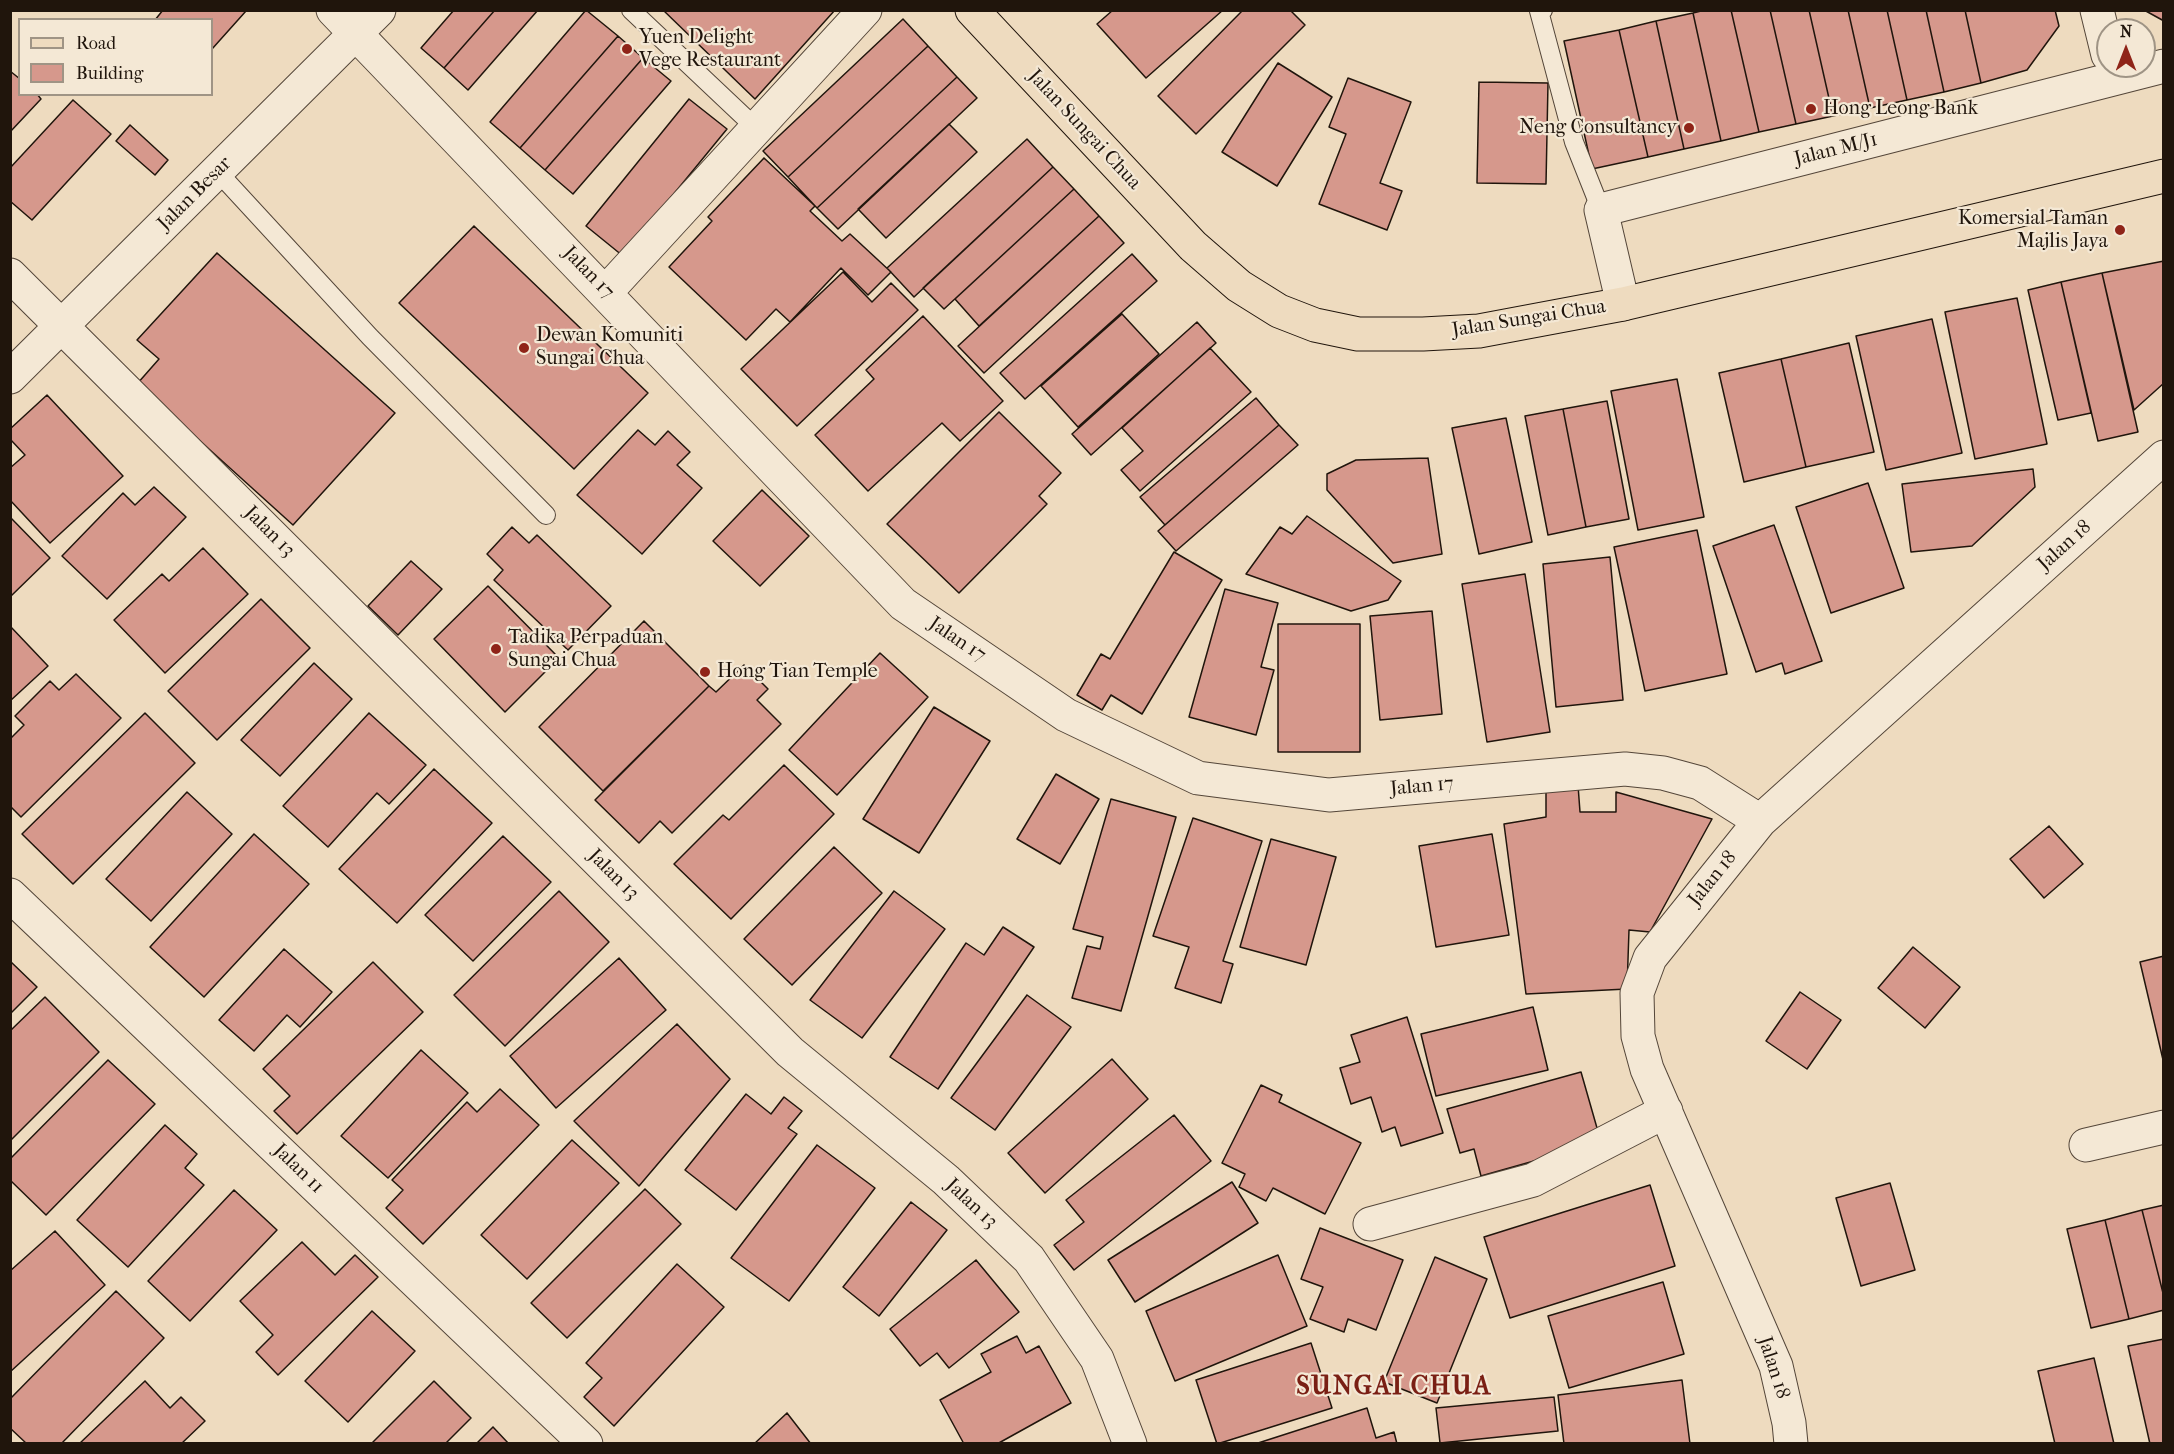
<!DOCTYPE html>
<style>
body{margin:0}
#map{position:relative;width:2174px;height:1454px;overflow:hidden;background:#eedbbf;font-family:"IM FELL French Canon",serif}
canvas{display:block}
.frame{position:absolute;inset:0;border:12px solid #20150c;pointer-events:none}
.legend{position:absolute;left:18px;top:18px;width:195px;height:78px;box-sizing:border-box;background:#f4e8d5;border:2px solid #9f9485;margin:0;padding:8px 10px;list-style:none;font-size:18px;color:#20150c}
.legend li{display:flex;align-items:center;gap:12px;height:30px}
.legend b{width:30px;border:2px solid #9f9485}
.north{position:absolute;left:2096px;top:18px;width:60px;height:60px;box-sizing:border-box;background:#f4e8d5;border:2px solid #9f9485;border-radius:50%;rotate:0deg;font-size:16px;font-weight:700;line-height:24px;text-align:center;color:#20150c}
.north::after{content:'';display:block;margin:auto;width:21px;height:27px;background:#8f2418;clip-path:polygon(50% 0,100% 100%,50% 72%,0 100%)}
</style>
<div id="map">
<canvas width="2174" height="1454"></canvas>
<div class="frame"></div>
<ul class="legend">
<li><b style="height:8px;background:#eedbbf"></b>Road</li>
<li><b style="height:16px;background:#d6988c"></b>Building</li>
</ul>
<div class="north">N</div>
</div>
<script>
const g = document.querySelector('canvas').getContext('2d');
g.lineJoin = 'round';
function fill(path, color) {
  g.fillStyle = color;
  g.fill(path, 'evenodd');
}
function poly(rows) {
  const path = new Path2D();
  for (const r of rows) {
    path.moveTo(r[0], r[1]);
    for (let i = 2; i < r.length; i += 2) path.lineTo(r[i], r[i + 1]);
  }
  return path;
}
function strokePath(path, color, width, dash) {
  g.strokeStyle = color;
  g.lineWidth = width;
  g.lineCap = dash ? 'butt' : 'round';
  g.setLineDash(dash || []);
  g.stroke(path);
}
function write(font, color, halo, rows, align = 'center') {
  g.font = font + ' "IM FELL French Canon",serif';
  g.lineWidth = 4.5;
  g.setLineDash([]);
  g.textBaseline = 'middle';
  g.strokeStyle = halo;
  g.fillStyle = color;
  for (const [text, x, y, turn = 0] of rows) {
    g.save();
    g.translate(x, y);
    g.rotate((+turn || 0) * Math.PI / 180);
    g.textAlign = isNaN(turn) ? turn : align;
    if (halo) g.strokeText(text, 0, 0);
    g.fillText(text, 0, 0);
    g.restore();
  }
}
const building = poly([
 [163,10,245,10,246,11,212,49,212,20,155,20,163,10],
 [454,10,495,10,444,68,421,48,454,10],
 [495,10,538,10,468,90,444,68,495,10],
 [586,10,618,36,520,148,490,122,586,10],
 [663,10,835,10,755,99,663,10],
 [1113,10,1223,10,1146,78,1097,24,1113,10],
 [1243,10,1290,10,1305,25,1196,134,1158,96,1243,10],
 [1705,10,1731,10,1759,132,1721,141,1693,13,1705,10],
 [1731,10,1770,10,1796,124,1759,132,1731,10],
 [1770,10,1809,10,1833,116,1796,124,1770,10],
 [1809,10,1848,10,1870,108,1833,116,1809,10],
 [1848,10,1887,10,1907,100,1870,108,1848,10],
 [1887,10,1926,10,1944,92,1907,100,1887,10],
 [1926,10,1965,10,1981,83,1944,92,1926,10],
 [1965,10,2055,10,2059,26,2027,70,1981,83,1965,10],
 [2144,10,2164,10,2164,21,2144,10],
 [1693,13,1721,141,1684,149,1656,21,1693,13],
 [903,19,928,46,788,177,763,151,903,19],
 [1656,21,1684,149,1648,157,1619,30,1656,21],
 [1619,30,1648,157,1592,169,1564,41,1619,30],
 [618,36,643,58,545,170,520,148,618,36],
 [928,46,957,77,817,208,788,177,928,46],
 [643,58,671,81,573,194,545,170,643,58],
 [1278,63,1332,97,1277,186,1222,152,1278,63],
 [10,71,20,79,20,94,37,94,41,99,10,132,10,71],
 [957,77,977,98,838,229,817,208,957,77],
 [1348,78,1411,102,1380,183,1402,191,1387,230,1319,204,1346,134,1329,127,1348,78],
 [1479,82,1548,83,1546,184,1477,183,1479,82],
 [689,99,727,129,623,256,586,226,689,99],
 [73,100,111,134,32,220,10,201,10,168,73,100],
 [949,124,977,152,886,238,858,209,949,124],
 [130,125,168,160,155,175,116,141,130,125],
 [1027,139,1053,167,914,297,887,268,1027,139],
 [764,158,815,206,810,211,842,241,850,234,891,272,868,295,841,268,790,322,776,309,746,340,669,267,712,221,708,217,764,158],
 [1053,167,1074,189,944,309,923,288,1053,167],
 [1074,189,1099,216,979,326,955,299,1074,189],
 [1099,216,1124,243,984,373,958,346,1099,216],
 [474,226,648,393,574,469,399,303,474,226],
 [217,253,395,413,293,525,137,384,159,359,137,340,217,253],
 [1132,254,1157,281,1025,399,1000,373,1132,254],
 [2164,261,2164,383,2134,410,2102,273,2164,261],
 [843,272,872,302,891,283,918,310,797,426,741,369,843,272],
 [2102,273,2138,432,2098,441,2061,282,2102,273],
 [2061,282,2091,413,2058,420,2028,290,2061,282],
 [2017,298,2047,444,1975,459,1945,312,2017,298],
 [1122,314,1159,354,1078,427,1041,386,1122,314],
 [923,316,1003,401,960,441,942,423,868,491,815,435,874,379,866,370,923,316],
 [1932,319,1962,453,1886,470,1856,336,1932,319],
 [1197,322,1216,343,1091,455,1072,434,1197,322],
 [1849,343,1874,452,1806,467,1781,359,1849,343],
 [1210,348,1251,392,1140,491,1121,470,1143,451,1122,428,1210,348],
 [1781,359,1806,467,1744,482,1719,373,1781,359],
 [1677,379,1704,517,1638,530,1611,391,1677,379],
 [47,395,123,476,50,543,10,500,10,468,25,455,10,439,10,429,47,395],
 [1256,398,1279,425,1165,525,1140,497,1256,398],
 [1607,401,1629,519,1586,527,1563,409,1607,401],
 [1563,409,1586,527,1548,535,1525,416,1563,409],
 [999,412,1061,473,1039,496,1047,504,959,593,887,524,999,412],
 [1506,418,1532,542,1479,554,1452,428,1506,418],
 [1279,425,1298,445,1176,551,1158,531,1279,425],
 [638,430,655,445,668,431,690,452,677,465,702,488,642,554,577,495,638,430],
 [1428,458,1442,554,1393,563,1327,490,1327,474,1356,460,1428,458],
 [2033,469,2035,487,1972,546,1911,552,1902,484,2033,469],
 [1868,483,1904,588,1831,613,1796,507,1868,483],
 [154,487,186,517,107,599,62,556,123,493,135,505,154,487],
 [762,490,809,536,760,586,713,541,762,490],
 [1307,516,1401,581,1388,600,1351,611,1246,574,1280,527,1292,534,1307,516],
 [10,517,50,558,11,596,10,595,10,517],
 [1774,525,1822,661,1785,674,1782,663,1756,672,1713,546,1774,525],
 [512,527,529,543,537,535,611,606,568,650,494,580,503,570,487,554,512,527],
 [1697,530,1727,674,1645,691,1614,547,1697,530],
 [203,548,248,594,165,673,114,620,162,574,169,581,203,548],
 [1174,552,1222,580,1142,714,1111,695,1102,710,1077,695,1101,654,1110,659,1174,552],
 [1610,557,1623,700,1556,707,1543,564,1610,557],
 [411,561,442,589,398,635,368,606,411,561],
 [1525,574,1550,732,1487,742,1462,584,1525,574],
 [488,586,559,658,505,712,434,639,488,586],
 [1225,589,1278,603,1261,667,1274,670,1256,735,1189,717,1225,589],
 [261,599,310,648,217,740,168,691,261,599],
 [1432,611,1442,714,1380,720,1370,616,1432,611],
 [644,621,709,686,603,791,539,727,644,621],
 [1278,624,1360,624,1360,752,1278,752,1278,624],
 [10,626,48,666,10,701,10,626],
 [880,653,928,697,837,795,789,750,880,653],
 [314,663,352,699,280,776,241,740,314,663],
 [744,665,768,689,757,700,781,724,672,833,660,821,639,843,595,800,709,686,716,692,744,665],
 [76,674,121,718,21,817,10,806,10,739,24,725,15,716,50,681,59,690,76,674],
 [934,707,990,741,919,853,863,819,934,707],
 [145,713,195,763,73,884,22,834,145,713],
 [369,713,426,765,389,804,377,793,328,847,283,806,369,713],
 [784,765,834,814,731,919,674,864,723,815,729,820,784,765],
 [434,769,492,823,397,923,339,869,434,769],
 [1056,774,1099,799,1060,864,1017,839,1056,774],
 [1578,785,1580,812,1616,812,1616,792,1712,819,1650,932,1629,930,1627,989,1526,994,1504,824,1546,817,1546,787,1578,785],
 [187,792,232,834,151,921,106,879,187,792],
 [1111,799,1176,817,1121,1011,1072,998,1087,946,1100,949,1103,937,1073,929,1111,799],
 [1193,818,1262,841,1223,961,1233,964,1221,1003,1175,988,1189,947,1153,936,1193,818],
 [2049,826,2083,864,2044,898,2010,859,2049,826],
 [254,834,309,884,204,997,150,947,254,834],
 [1492,834,1509,935,1436,947,1419,846,1492,834],
 [503,836,551,882,473,961,425,915,503,836],
 [1271,839,1336,857,1306,965,1240,947,1271,839],
 [834,847,882,893,792,985,744,939,834,847],
 [559,891,609,942,505,1046,454,995,559,891],
 [894,891,945,929,862,1038,810,1000,894,891],
 [1003,927,1034,947,938,1089,890,1057,966,943,984,955,1003,927],
 [1913,947,1960,987,1925,1028,1878,988,1913,947],
 [284,949,332,992,300,1027,287,1015,254,1051,219,1020,284,949],
 [2164,956,2164,1064,2140,962,2164,956],
 [619,958,666,1010,556,1108,510,1056,619,958],
 [10,961,37,987,10,1014,10,961],
 [373,962,423,1012,297,1134,274,1111,290,1096,263,1069,373,962],
 [1800,992,1841,1020,1807,1069,1766,1041,1800,992],
 [1027,995,1071,1027,995,1130,951,1098,1027,995],
 [45,997,99,1052,10,1141,10,1031,45,997],
 [1533,1007,1548,1070,1436,1096,1421,1034,1533,1007],
 [1407,1017,1443,1133,1401,1146,1395,1127,1382,1132,1371,1097,1351,1104,1340,1068,1360,1062,1351,1035,1407,1017],
 [677,1024,730,1079,639,1186,574,1121,677,1024],
 [421,1050,468,1093,388,1178,341,1136,421,1050],
 [1112,1059,1148,1099,1045,1193,1008,1153,1112,1059],
 [108,1060,155,1104,46,1215,10,1180,10,1159,108,1060],
 [1581,1072,1601,1142,1481,1176,1474,1149,1460,1153,1447,1109,1581,1072],
 [1261,1085,1282,1095,1279,1102,1361,1143,1325,1214,1273,1188,1266,1201,1239,1187,1245,1174,1222,1163,1261,1085],
 [500,1089,539,1125,423,1244,386,1208,403,1190,392,1180,467,1102,477,1112,500,1089],
 [746,1094,771,1114,784,1097,802,1111,788,1128,797,1134,736,1210,685,1170,746,1094],
 [1174,1115,1211,1161,1074,1270,1054,1245,1084,1222,1066,1200,1174,1115],
 [165,1125,197,1154,185,1168,204,1185,128,1267,77,1220,165,1125],
 [572,1140,619,1183,527,1279,481,1235,572,1140],
 [817,1145,875,1188,789,1301,731,1258,817,1145],
 [1232,1182,1258,1223,1135,1302,1108,1260,1232,1182],
 [1890,1183,1915,1270,1861,1286,1836,1198,1890,1183],
 [1650,1185,1675,1266,1510,1318,1484,1237,1650,1185],
 [645,1189,681,1224,567,1338,531,1303,645,1189],
 [234,1190,277,1230,190,1321,148,1281,234,1190],
 [911,1202,947,1230,879,1316,843,1287,911,1202],
 [2164,1205,2164,1297,2142,1210,2164,1205],
 [2142,1210,2164,1297,2164,1310,2129,1319,2105,1220,2142,1210],
 [2105,1220,2129,1319,2091,1328,2067,1229,2105,1220],
 [1320,1228,1403,1260,1376,1330,1348,1319,1344,1332,1310,1319,1323,1287,1301,1279,1320,1228],
 [55,1231,105,1285,10,1372,10,1271,55,1231],
 [302,1242,335,1275,355,1255,378,1277,278,1375,256,1352,273,1335,240,1301,302,1242],
 [1278,1255,1307,1326,1175,1381,1146,1311,1278,1255],
 [1435,1257,1487,1279,1437,1403,1384,1382,1435,1257],
 [976,1260,1019,1312,949,1368,937,1353,920,1366,890,1329,976,1260],
 [677,1264,724,1307,614,1426,584,1397,602,1378,586,1363,677,1264],
 [1663,1282,1684,1354,1569,1388,1548,1316,1663,1282],
 [116,1291,164,1338,61,1444,27,1444,10,1428,10,1399,116,1291],
 [372,1311,415,1351,348,1422,305,1381,372,1311],
 [1017,1336,1026,1353,1039,1346,1071,1403,997,1444,964,1444,940,1400,991,1372,981,1354,1017,1336],
 [2164,1339,2164,1444,2150,1444,2128,1346,2164,1339],
 [1311,1343,1332,1408,1217,1444,1196,1380,1311,1343],
 [2094,1358,2114,1444,2055,1444,2038,1371,2094,1358],
 [1682,1380,1690,1444,1564,1444,1558,1395,1682,1380],
 [145,1381,170,1408,181,1397,205,1421,181,1444,79,1444,145,1381],
 [434,1381,471,1418,445,1444,371,1444,434,1381],
 [1554,1397,1558,1431,1440,1443,1436,1408,1554,1397],
 [1367,1408,1376,1438,1394,1432,1397,1444,1255,1444,1367,1408],
 [787,1413,811,1444,754,1444,787,1413],
 [493,1427,509,1444,476,1444,493,1427]
]);
const service = poly([
 [631,10,757,129],
 [1543,10,1539,11,1574,142,1601,210],
 [217,171,370,337,546,515]
]);
const minor = poly([
 [333,10,903,604,1066,715,1198,778,1329,795,1625,769,1663,773,1700,783,1760,821],
 [2097,10,2108,55],
 [10,275,790,1052,946,1180,1029,1259,1097,1359,1130,1444],
 [606,292,865,10],
 [1623,304,1601,210,2164,66],
 [10,377,379,10],
 [10,895,586,1444],
 [2086,1145,2164,1127],
 [1370,1224,1533,1180,1666,1111],
 [1791,1444,1789,1423,1776,1366,1647,1069,1638,1036,1637,993,1650,958,1760,821,2164,457]
]);
const primary = poly([
 [972,10,1193,246,1239,286,1279,311,1315,325,1358,334,1423,334,1479,331,1623,304,2164,176]
]);
const markers = [
 [627,49,6,"#8f2418"],
 [1811,109,6,"#8f2418"],
 [1689,128,6,"#8f2418"],
 [2120,230,6,"#8f2418"],
 [524,348,6,"#8f2418"],
 [496,649,6,"#8f2418"],
 [705,672,6,"#8f2418"]
];
const poiNames = [
 ["Yuen Delight",639,38],
 ["Vege Restaurant",639,61],
 ["Hong Leong Bank",1823,109],
 ["Neng Consultancy",1677,128,"right"],
 ["Komersial Taman",2108,219,"right"],
 ["Majlis Jaya",2108,242,"right"],
 ["Dewan Komuniti",536,336],
 ["Sungai Chua",536,359],
 ["Tadika Perpaduan",508,638],
 ["Sungai Chua",508,661],
 ["Hong Tian Temple",717,672]
];
const streetNames = [
 ["Jalan Sungai Chua",1084,130,47],
 ["Jalan M/J1",1836,150,-14],
 ["Jalan Besar",195,194,-45],
 ["Jalan 17",588,273,46],
 ["Jalan Sungai Chua",1529,319,-9],
 ["Jalan 13",269,532,45],
 ["Jalan 18",2065,546,-42],
 ["Jalan 17",957,640,34],
 ["Jalan 17",1422,787,-5],
 ["Jalan 13",613,875,45],
 ["Jalan 18",1713,879,-51],
 ["Jalan 11",298,1169,44],
 ["Jalan 13",971,1204,43],
 ["Jalan 18",1773,1368,72]
];
const districtNames = [
 ["SUNGAI CHUA",1394,1388]
];
fill(building, '#d6988c');
strokePath(building, '#20150c', 1.5);
strokePath(service, '#544639', 20);
strokePath(minor, '#544639', 35);
strokePath(primary, '#20150c', 35);
strokePath(service, '#f4e8d5', 18);
strokePath(minor, '#f4e8d5', 33);
strokePath(primary, '#eedbbf', 33);
for (const [x, y, r, color] of markers) {
  const dot = new Path2D();
  dot.arc(x, y, r, 0, 2 * Math.PI);
  g.fillStyle = color;
  g.fill(dot);
  strokePath(dot, '#f4e8d5', 2);
}
write('20px', '#20150c', '#f4e8d5', poiNames, 'left');
write('20px', '#20150c', '#f4e8d5', streetNames);
g.letterSpacing = '1.5px';
write('bold 26px', '#7a1f14', '#f4e8d5', districtNames);
g.letterSpacing = '0px';
</script>
